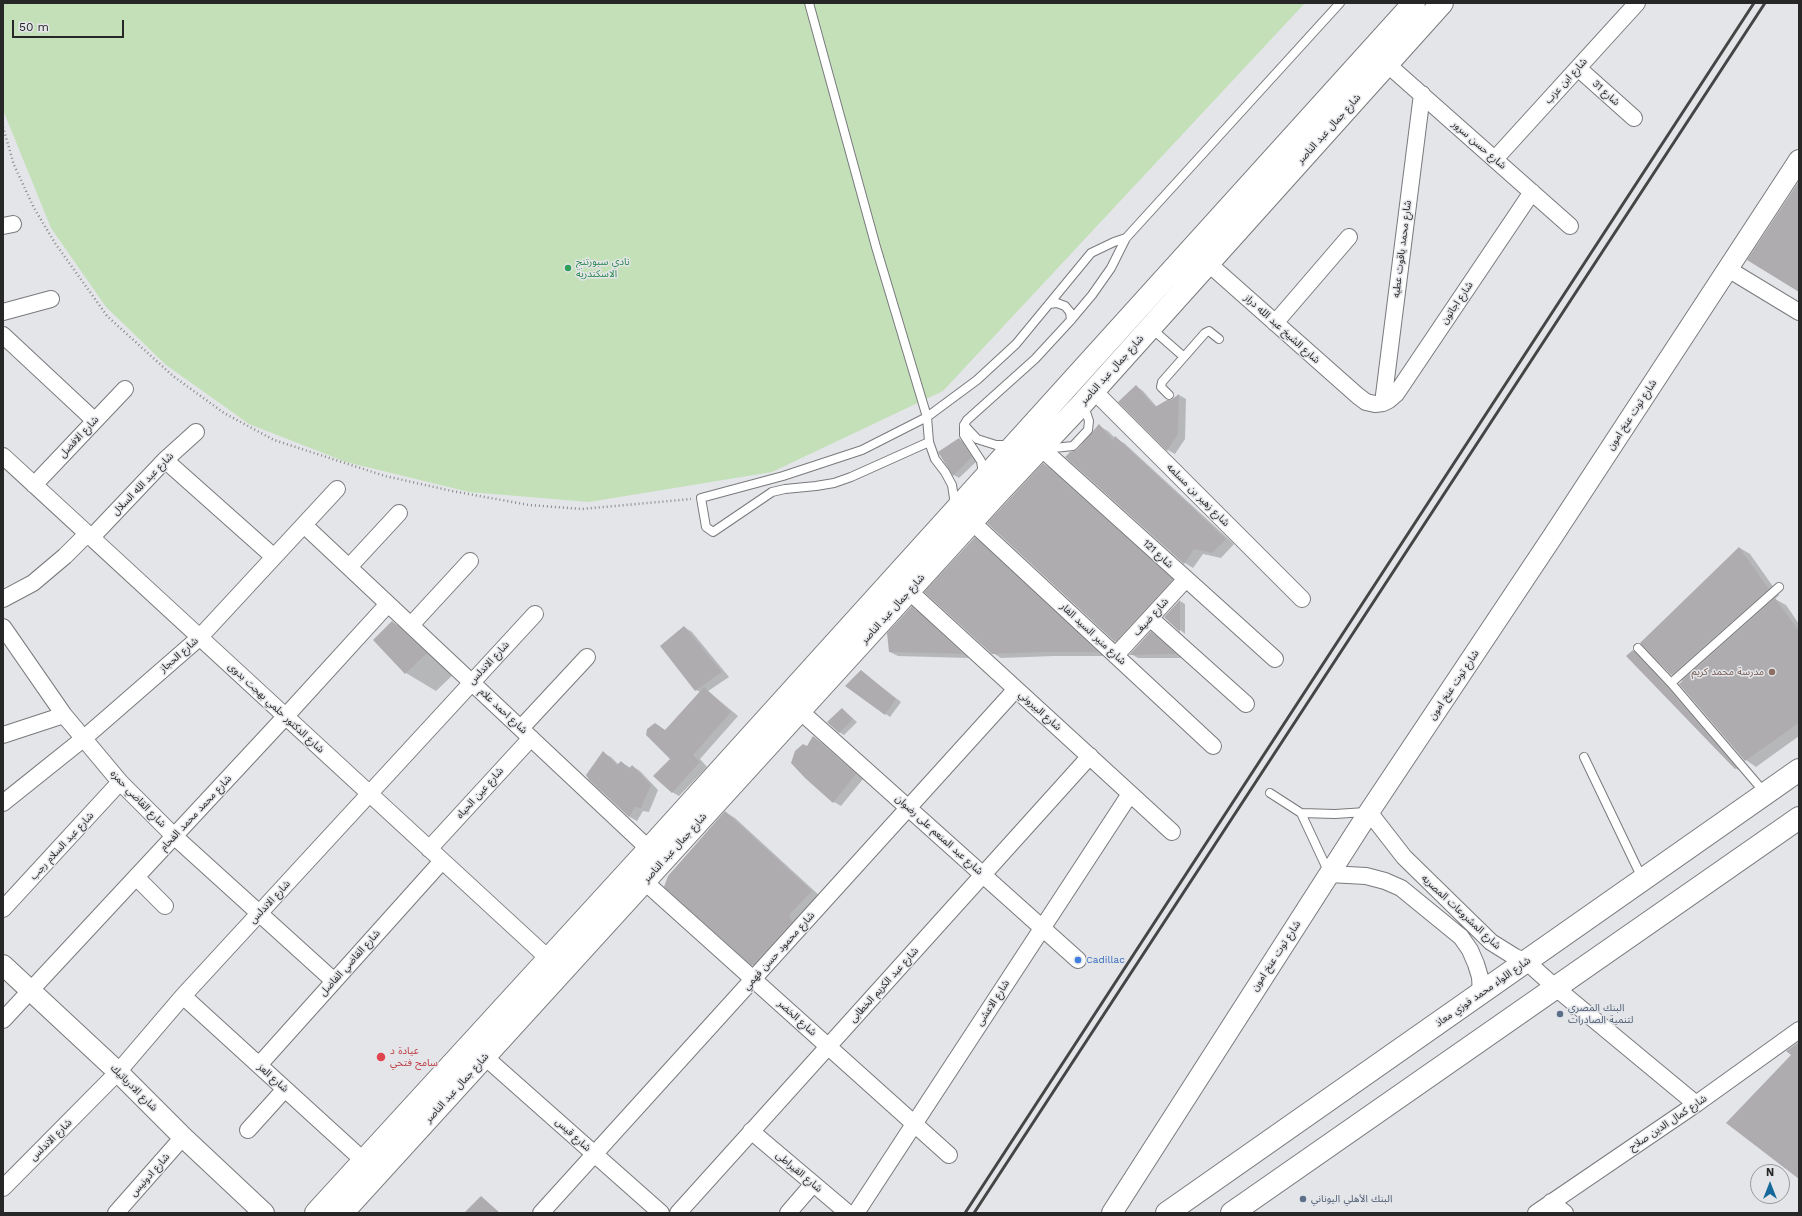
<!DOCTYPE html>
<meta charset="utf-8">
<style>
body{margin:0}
#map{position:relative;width:1802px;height:1216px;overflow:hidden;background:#e4e5e8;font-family:"Work Sans",sans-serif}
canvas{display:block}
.frame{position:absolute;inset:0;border:4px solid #272728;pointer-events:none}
.north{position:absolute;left:1750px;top:1164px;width:40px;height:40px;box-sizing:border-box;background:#e4e5e8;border:1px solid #98999b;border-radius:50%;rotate:0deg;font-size:11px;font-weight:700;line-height:16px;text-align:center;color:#272728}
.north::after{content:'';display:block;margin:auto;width:14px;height:18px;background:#14699a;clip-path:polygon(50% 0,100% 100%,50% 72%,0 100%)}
.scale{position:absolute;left:12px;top:20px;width:112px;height:18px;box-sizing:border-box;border:2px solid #272728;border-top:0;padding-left:5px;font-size:12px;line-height:14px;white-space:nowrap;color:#272728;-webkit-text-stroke:3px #e4e5e8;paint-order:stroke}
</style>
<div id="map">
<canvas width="1802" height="1216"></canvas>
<div class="frame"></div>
<div class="north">N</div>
<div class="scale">50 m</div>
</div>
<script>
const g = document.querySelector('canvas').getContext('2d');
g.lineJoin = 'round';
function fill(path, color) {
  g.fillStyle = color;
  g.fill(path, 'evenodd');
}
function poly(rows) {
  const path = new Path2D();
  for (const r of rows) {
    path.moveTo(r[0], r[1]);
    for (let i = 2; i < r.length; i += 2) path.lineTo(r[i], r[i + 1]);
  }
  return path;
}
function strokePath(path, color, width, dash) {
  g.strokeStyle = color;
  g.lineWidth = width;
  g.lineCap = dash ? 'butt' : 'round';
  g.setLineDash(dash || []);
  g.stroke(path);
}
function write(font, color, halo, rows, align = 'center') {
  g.font = font + ' "Work Sans","Noto Sans Arabic",sans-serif';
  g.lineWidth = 3;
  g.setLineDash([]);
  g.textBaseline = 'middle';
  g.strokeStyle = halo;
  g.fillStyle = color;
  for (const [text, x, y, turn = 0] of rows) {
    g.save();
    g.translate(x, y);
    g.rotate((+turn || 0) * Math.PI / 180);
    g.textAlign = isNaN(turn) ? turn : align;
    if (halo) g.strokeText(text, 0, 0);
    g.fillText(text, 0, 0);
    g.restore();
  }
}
const green = poly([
 [3,3,1305,3,943,391,772,472,589,502,469,492,346,462,249,424,166,365,106,307,51,228,3,110]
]);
const shadow = poly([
 [1136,386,1143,391,1157,407,1171,401,1179,395,1186,399,1185,439,1175,454,1168,450],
 [1099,426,1108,431,1115,438,1124,443,1234,544,1221,558,1203,554,1193,568,1185,563,1066,457,1078,451],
 [959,439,964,442,977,461,959,478,954,475,940,452],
 [1044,464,1052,469,1180,585,1124,646,1116,641],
 [975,539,983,543,1105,656,1054,656,1001,658,993,653],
 [1740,548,1750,554,1779,595,1775,599,1786,605,1799,624,1799,736,1756,767,1746,760,1683,681,1672,675,1641,643],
 [1180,601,1185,604,1185,634,1165,617],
 [912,608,920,612,969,658,898,656,890,652],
 [392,622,423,640,457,671,436,691,406,673],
 [684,627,692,632,729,677,708,691,738,716,700,759,707,767,679,796,672,792,671,759,655,724,666,731,700,692,696,690],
 [1151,633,1159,637,1182,658,1138,658,1131,654],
 [1633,651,1643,657,1746,774,1735,768],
 [861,671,901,702,890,717,886,714],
 [842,709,857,722,844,735,839,732],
 [814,737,821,742,863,779,841,806,834,802,807,747],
 [603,753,611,757,619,765,621,762,631,768,632,766,640,771,658,790,649,812,643,811,637,821,630,817,590,779],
 [725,812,735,818,821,897,762,970,753,965]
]);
const building = poly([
 [1799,181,1799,292,1747,260],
 [1136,385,1155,407,1167,400,1171,400,1179,394,1178,434,1167,451,1118,402],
 [1099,424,1113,440,1115,436,1226,539,1212,553,1194,549,1184,564,1065,457,1070,452,1077,450],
 [959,438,972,457,953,476,938,452],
 [1043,463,1173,579,1115,642,987,523],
 [975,537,1098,652,1046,652,992,654,924,592],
 [1739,547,1769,589,1671,675,1640,643],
 [1775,598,1799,631,1799,723,1745,761,1679,684],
 [1180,600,1180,632,1164,617],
 [912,606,963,654,889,652,887,633],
 [392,621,427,653,405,674,373,640],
 [684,626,722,672,695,691,660,646],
 [1151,631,1176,654,1129,655],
 [1633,650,1667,687,1736,768,1735,769,1626,656],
 [861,670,896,699,885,715,845,686],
 [704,687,731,712,693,755,700,762,672,793,653,776,670,759,646,735,647,729,655,723,665,730],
 [842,708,853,719,839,733,827,722],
 [813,736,856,774,833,803,805,778,791,763,795,751,803,744,807,746],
 [603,751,617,765,621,761,629,769,632,765,651,785,641,808,635,807,629,817,589,780,586,775],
 [725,811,812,891,789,915,792,922,752,966,664,887,668,876],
 [1799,1042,1799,1179,1726,1123,1791,1055,1786,1051],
 [481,1196,500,1213,464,1213]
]);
const path = poly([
 [3,127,14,165,34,208,55,243,107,316,173,376,224,413,274,440,385,476,452,491,529,505,582,509,691,499]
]);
const service = poly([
 [809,3,876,247,927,417,929,442,935,459,945,472,952,485,954,498,953,506],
 [1049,304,1057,303,1065,306,1070,312,1071,320],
 [1151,328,1184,357],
 [1169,395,1161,387,1162,382,1205,333,1209,331,1219,339],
 [964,425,977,439,996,445,1009,445],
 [929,442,851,477,834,483,816,486,785,489,772,492,713,532,706,527,701,498,783,476,862,450,927,417,977,380,1016,344,1091,253,1114,242,1126,238],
 [1045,445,1054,448,1073,446,1088,430,1089,421,1086,412,1081,406],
 [983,474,981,461,964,435,964,425,967,420,1035,359,1071,320,1092,295,1111,268,1126,238,1340,3],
 [1638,648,1671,683,1765,793],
 [1671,683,1779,587],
 [1584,757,1642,878],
 [1270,793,1301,813,1329,873],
 [1301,813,1335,814,1366,812]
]);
const minor = poly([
 [1387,64,1570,226],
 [1578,68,1634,118],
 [1495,159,1637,3],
 [3,226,13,224],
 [1200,256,1358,396,1366,402,1375,404,1383,403,1389,400,1396,394,1532,192],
 [1728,269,1799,312],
 [3,312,51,299],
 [1275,323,1349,237],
 [3,335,94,420],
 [1093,390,1302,599],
 [1383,403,1422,94],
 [1041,448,1275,659],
 [3,456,549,959],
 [165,460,274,557],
 [34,485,125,389],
 [972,522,1213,746],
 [304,525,649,849],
 [91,538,165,460,196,432],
 [349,567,399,513],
 [909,591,1172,832],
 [3,599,33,583,65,556,87,534],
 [1150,618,1246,704],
 [411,625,470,561],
 [3,627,64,715,120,782,174,836,334,981],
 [1116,655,1186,579],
 [800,711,1078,960],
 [521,728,587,657],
 [3,735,64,715],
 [3,803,83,739,199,638,337,489],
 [1369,812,1404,857,1491,942,1515,957,1527,962,1556,988,1696,1104],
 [429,849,531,738],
 [1329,874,1366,876,1385,881,1401,888,1461,937,1470,950,1476,964,1480,977,1481,993],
 [136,877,165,906],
 [645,882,949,1155],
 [3,909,120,782],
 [183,996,364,1161],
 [3,1020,285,717,388,604],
 [485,1057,661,1213],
 [259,1065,442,861],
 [248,1130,285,1089],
 [751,1131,848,1213],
 [3,1188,118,1072,183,996,535,614],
 [1551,1202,1565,1213],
 [116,1213,183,1137],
 [541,1213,1016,689],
 [678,1213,1090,756],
 [788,1213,813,1184],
 [856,1213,1130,794],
 [1536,1213,1696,1104,1799,1030]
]);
const tertiary = poly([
 [3,965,118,1072,183,1137,264,1213],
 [1112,1213,1369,812,1553,536,1799,160]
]);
const primary = poly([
 [316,1213,649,849,1414,3],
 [342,1213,998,493,1080,406,1442,3],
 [1167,1213,1799,770],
 [1232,1213,1799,818]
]);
const rail = poly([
 [965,1213,1754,3],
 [974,1213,1765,3]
]);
const markers = [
 [568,268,4,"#2e9e5b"],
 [1772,672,4,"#8d6e63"],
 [1078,960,4,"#3f7fe0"],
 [1560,1014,4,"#5c6f8a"],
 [381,1057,5,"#e0444e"],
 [1303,1199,4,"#5c6f8a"]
];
const streetNames = [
 ["شارع ابن عزب",1566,81,-48],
 ["شارع 31",1606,93,42],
 ["شارع جمال عبد الناصر",1329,129,-48],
 ["شارع حسن سرور",1479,145,41],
 ["شارع محمد ياقوت عطيه",1402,249,-83],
 ["شارع اجاتون",1457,303,-56],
 ["شارع الشيخ عبد الله دراز",1282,329,42],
 ["شارع جمال عبد الناصر",1112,370,-48],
 ["شارع توت عنخ امون",1632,415,-57],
 ["شارع الافضل",79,437,-47],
 ["شارع عبد الله السلال",143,484,-46],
 ["شارع زهير بن مسلمه",1198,495,45],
 ["شارع 121",1158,554,42],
 ["شارع جمال عبد الناصر",893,609,-48],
 ["شارع ضيف",1151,617,-48],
 ["شارع منير السيد الفار",1093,634,43],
 ["شارع الحجاز",179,655,-41],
 ["شارع الاندلس",489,663,-47],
 ["شارع توت عنخ امون",1454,685,-56],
 ["شارع الدكتور حلمي بهجت بدوى",276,708,43],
 ["شارع احمد علام",503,711,43],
 ["شارع البيروني",1040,711,42],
 ["شارع عين الحياه",480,793,-48],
 ["شارع القاضي حمزه",138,799,46],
 ["شارع محمد محمد الفحام",196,813,-47],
 ["شارع عبد المنعم على رضوان",939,835,42],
 ["شارع عبد السلام رجب",62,846,-47],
 ["شارع جمال عبد الناصر",675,848,-48],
 ["شارع الاندلس",270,902,-47],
 ["شارع المشروعات المصريه",1461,912,43],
 ["شارع محمود حسن فهمي",779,951,-48],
 ["شارع توت عنخ امون",1276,956,-57],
 ["شارع القاضي الفاضل",350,963,-48],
 ["شارع عبد الكريم الخطابى",884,985,-48],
 ["شارع اللواء محمد فوزي معاذ",1483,992,-35],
 ["شارع الاعشى",993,1003,-57],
 ["شارع الخضر",797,1018,42],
 ["شارع العز",273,1078,42],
 ["شارع الادرياتيك",134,1088,45],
 ["شارع جمال عبد الناصر",457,1088,-48],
 ["شارع كمال الدين صلاح",1668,1123,-34],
 ["شارع قيس",573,1135,42],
 ["شارع الاندلس",51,1140,-45],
 ["شارع القيراطى",799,1172,40],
 ["شارع ادونيس",150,1175,-48]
];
const leisureNames = [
 ["نادي سبورتنج",576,262],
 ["الاسكندرية",576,274]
];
const educationNames = [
 ["مدرسة محمد كريم",1764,672]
];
const shopNames = [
 ["Cadillac",1086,960]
];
const serviceNames = [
 ["البنك المصري",1568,1008],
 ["لتنمية الصادرات",1568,1020],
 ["البنك الأهلي اليوناني",1311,1199]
];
const healthNames = [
 ["عيادة د",390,1051],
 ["سامح فتحي",390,1063]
];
fill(green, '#c4e0b9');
fill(shadow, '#0003');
fill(building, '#afacaf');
strokePath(service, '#797a7d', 10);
strokePath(minor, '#797a7d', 18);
strokePath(tertiary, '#797a7d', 22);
strokePath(primary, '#797a7d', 24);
strokePath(path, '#87888a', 2.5, [1, 3]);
strokePath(service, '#fff', 8);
strokePath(minor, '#fff', 16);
strokePath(tertiary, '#fff', 20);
strokePath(primary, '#fff', 22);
strokePath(rail, '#454546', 3);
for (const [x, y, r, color] of markers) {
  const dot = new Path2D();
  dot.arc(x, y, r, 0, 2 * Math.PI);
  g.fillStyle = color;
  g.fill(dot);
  strokePath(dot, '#e4e5e8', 1.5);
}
write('10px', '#272728', '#e4e5e8', streetNames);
write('10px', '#27864d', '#e4e5e8', leisureNames, 'left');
write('10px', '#785e54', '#e4e5e8', educationNames, 'right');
write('10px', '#366cbe', '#e4e5e8', shopNames, 'left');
write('10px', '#4e5e75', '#e4e5e8', serviceNames, 'left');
write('10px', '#be3a42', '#e4e5e8', healthNames, 'left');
</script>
